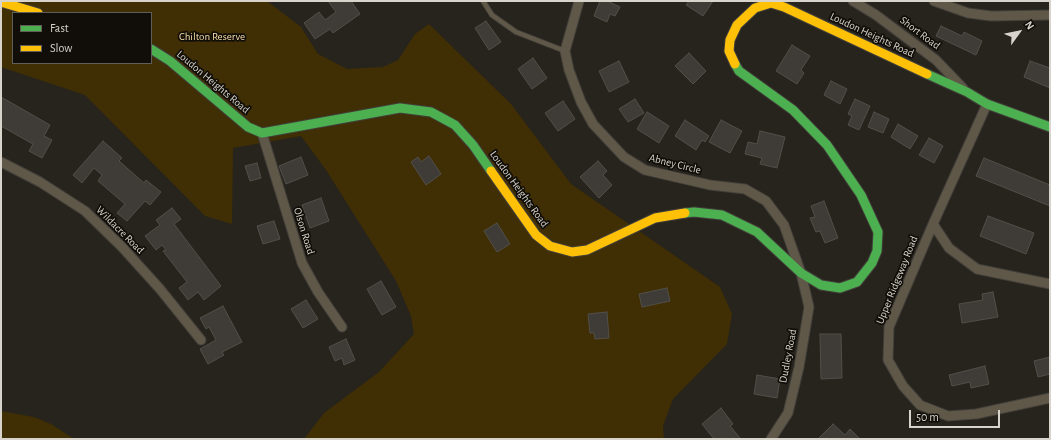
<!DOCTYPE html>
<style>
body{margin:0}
#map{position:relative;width:1051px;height:440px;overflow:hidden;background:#27241d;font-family:"Alegreya Sans",sans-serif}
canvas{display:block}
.frame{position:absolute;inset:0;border:2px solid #d8d4cc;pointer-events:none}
.legend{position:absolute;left:12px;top:12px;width:140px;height:52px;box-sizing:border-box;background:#110e09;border:1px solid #615d57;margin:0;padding:5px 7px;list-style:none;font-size:12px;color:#d8d4cc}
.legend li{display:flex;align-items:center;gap:8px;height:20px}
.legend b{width:20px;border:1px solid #615d57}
.north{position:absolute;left:999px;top:12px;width:40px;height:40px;-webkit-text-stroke:3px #110e09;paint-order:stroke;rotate:57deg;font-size:11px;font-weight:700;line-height:16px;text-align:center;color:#d8d4cc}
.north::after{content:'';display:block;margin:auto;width:14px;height:18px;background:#d8d4cc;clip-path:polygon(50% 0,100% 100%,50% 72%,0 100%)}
.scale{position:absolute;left:909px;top:410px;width:91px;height:18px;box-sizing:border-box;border:2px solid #d8d4cc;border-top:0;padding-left:5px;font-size:12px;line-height:14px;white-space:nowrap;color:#d8d4cc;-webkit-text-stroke:3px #110e09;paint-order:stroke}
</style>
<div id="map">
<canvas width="1051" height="440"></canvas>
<div class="frame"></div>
<ul class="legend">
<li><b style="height:5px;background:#4caf50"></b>Fast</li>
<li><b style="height:5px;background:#ffc107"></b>Slow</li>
</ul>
<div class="north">N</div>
<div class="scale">50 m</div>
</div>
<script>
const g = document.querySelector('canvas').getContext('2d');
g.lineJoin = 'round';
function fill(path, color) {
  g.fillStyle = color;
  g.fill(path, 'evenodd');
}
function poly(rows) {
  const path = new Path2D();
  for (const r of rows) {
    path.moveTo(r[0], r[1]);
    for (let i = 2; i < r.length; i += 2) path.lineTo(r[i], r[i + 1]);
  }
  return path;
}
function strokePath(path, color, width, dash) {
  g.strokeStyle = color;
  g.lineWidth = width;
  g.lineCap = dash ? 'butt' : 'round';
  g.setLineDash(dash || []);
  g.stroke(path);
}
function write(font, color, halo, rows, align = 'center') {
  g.font = font + ' "Alegreya Sans",sans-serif';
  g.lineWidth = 3.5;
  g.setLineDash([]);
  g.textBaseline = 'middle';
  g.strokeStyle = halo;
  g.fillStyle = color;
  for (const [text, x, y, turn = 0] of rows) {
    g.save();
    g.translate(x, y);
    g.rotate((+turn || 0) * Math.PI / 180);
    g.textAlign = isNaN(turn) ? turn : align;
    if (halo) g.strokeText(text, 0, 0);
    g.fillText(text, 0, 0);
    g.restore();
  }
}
const green = poly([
 [1,1,267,1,301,27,318,54,347,69,383,67,398,60,415,34,429,24,511,104,571,184,720,287,732,314,727,344,673,399,663,426,664,439,304,439,324,413,379,372,414,334,411,316,396,281,326,170,301,136,233,148,232,224,205,216,85,95,1,67],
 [13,13,151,13,151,63,13,63],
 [1,411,34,417,51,424,74,439,1,439]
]);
const building = poly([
 [328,1,351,1,360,14,333,33,330,29,315,39,304,23,319,12,325,20,336,12,328,1],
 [600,1,607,1,620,7,615,16,610,14,607,22,594,16,600,1],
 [689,1,713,1,703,16,686,5,689,1],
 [486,21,501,42,489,50,475,28,486,21],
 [941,26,962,36,964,32,982,41,976,55,936,36,941,26],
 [792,45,810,56,801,70,804,73,797,84,776,71,792,45],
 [689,53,706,71,693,84,675,66,689,53],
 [533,58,547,78,532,89,518,69,533,58],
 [619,61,629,82,609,92,599,71,619,61],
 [1030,61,1050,68,1050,88,1024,77,1030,61],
 [831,81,847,89,840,104,824,95,831,81],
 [1,97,50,125,44,136,52,140,42,158,29,151,33,144,1,126,1,97],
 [635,99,644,113,628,122,619,109,635,99],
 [855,99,870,106,859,130,848,125,852,116,848,114,855,99],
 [563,101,575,119,558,131,545,113,563,101],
 [647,112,669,126,659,143,637,129,647,112],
 [874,112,889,119,883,133,868,127,874,112],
 [685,120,709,136,705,142,702,140,696,150,675,136,685,120],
 [721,120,742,131,730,153,709,142,721,120],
 [898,124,918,136,910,149,891,137,898,124],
 [760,131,785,137,777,168,760,164,762,158,745,154,748,142,757,144,760,131],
 [929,138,943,146,934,163,919,155,929,138],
 [103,141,122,158,119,161,144,183,146,180,161,192,150,205,145,201,127,221,117,213,125,204,98,181,102,175,94,168,82,183,73,175,103,141],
 [429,156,441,174,426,185,411,162,418,157,421,162,429,156],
 [301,157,308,175,286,184,279,166,301,157],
 [984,158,1050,185,1050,206,976,176,984,158],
 [598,161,607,171,603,175,612,185,599,198,580,177,598,161],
 [257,163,261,178,250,181,245,166,257,163],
 [321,198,329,221,310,228,302,205,321,198],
 [824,201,838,238,825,243,820,231,816,232,810,218,815,217,811,206,824,201],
 [172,208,181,219,174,224,221,286,204,300,198,292,188,300,179,288,187,282,163,251,166,250,162,245,156,250,145,236,160,225,156,220,172,208],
 [988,216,1034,233,1026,254,980,236,988,216],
 [274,221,280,239,263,244,257,226,274,221],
 [497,223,510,244,497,252,484,231,497,223],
 [381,281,396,307,382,315,367,289,381,281],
 [667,288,670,301,642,307,639,294,667,288],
 [993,292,998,317,962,323,959,304,983,300,982,294,993,292],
 [306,300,318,319,303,328,291,309,306,300],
 [223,306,242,342,222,352,224,355,208,364,200,349,216,340,209,327,206,329,200,318,223,306],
 [607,312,609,338,595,339,594,333,590,333,588,314,607,312],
 [820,334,841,334,842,378,821,379,820,334],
 [346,339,355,360,344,365,342,358,335,361,329,347,346,339],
 [1050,357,1050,374,1038,377,1034,361,1050,357],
 [985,366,989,384,971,388,970,382,952,386,949,375,985,366],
 [757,375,780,379,777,398,754,394,757,375],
 [721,408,733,424,730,426,740,438,739,439,714,439,702,424,721,408],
 [833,424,845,435,850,429,860,439,818,439,833,424]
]);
const lane = poly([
 [483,1,492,15,516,32,565,51]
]);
const street = poly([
 [579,1,565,51,569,70,581,102,593,124,624,157,645,170,710,185,745,189,766,201,784,225,801,273,809,307,799,367,788,413,771,439],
 [853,1,876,15,936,60,963,88],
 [934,1,968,13,991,16,1050,15],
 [987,104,933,224,889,327,888,360,903,386,920,405,948,416,976,414,1050,398],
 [262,133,302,263,318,292,342,327],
 [1,162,40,182,85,211,122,247,160,289,201,340],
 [933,224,949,248,977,269,1050,284]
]);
const fast = poly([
 [151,49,170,61,248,127,262,133,400,108,431,112,455,125,473,145,491,171],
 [927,74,967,92,987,104,1050,127],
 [685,213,694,212,722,215,757,232,801,273,821,285,840,288,857,282,872,263,877,251,878,232,861,195,827,145,793,110,739,71,735,64]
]);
const slow = poly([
 [1,2,38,13],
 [735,64,729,51,730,40,737,25,755,8,771,3,784,7,927,74],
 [491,171,536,235,550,246,572,252,587,250,655,218,685,213]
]);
const streetNames = [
 ["Short Road",920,33,37],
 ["Loudon Heights Road",872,35,25],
 ["Loudon Heights Road",213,82,40],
 ["Abney Circle",675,164,14],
 ["Loudon Heights Road",519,189,54],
 ["Wildacre Road",120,230,45],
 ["Olson Road",304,231,73],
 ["Upper Ridgeway Road",897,280,-68],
 ["Dudley Road",788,356,-79]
];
const parkNames = [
 ["Chilton Reserve",212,37]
];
fill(green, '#402e04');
fill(building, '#3f3c37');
strokePath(building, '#524f4a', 1);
strokePath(lane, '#423f3a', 6);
strokePath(street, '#423f3a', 11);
strokePath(fast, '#423f3a', 11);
strokePath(slow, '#423f3a', 11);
strokePath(lane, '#5f5748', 4.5);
strokePath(street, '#5f5748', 9);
strokePath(fast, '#4caf50', 9);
strokePath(slow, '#ffc107', 9);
write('11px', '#d8d4cc', '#110e09', streetNames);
write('11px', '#fbdfab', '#110e09', parkNames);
</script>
